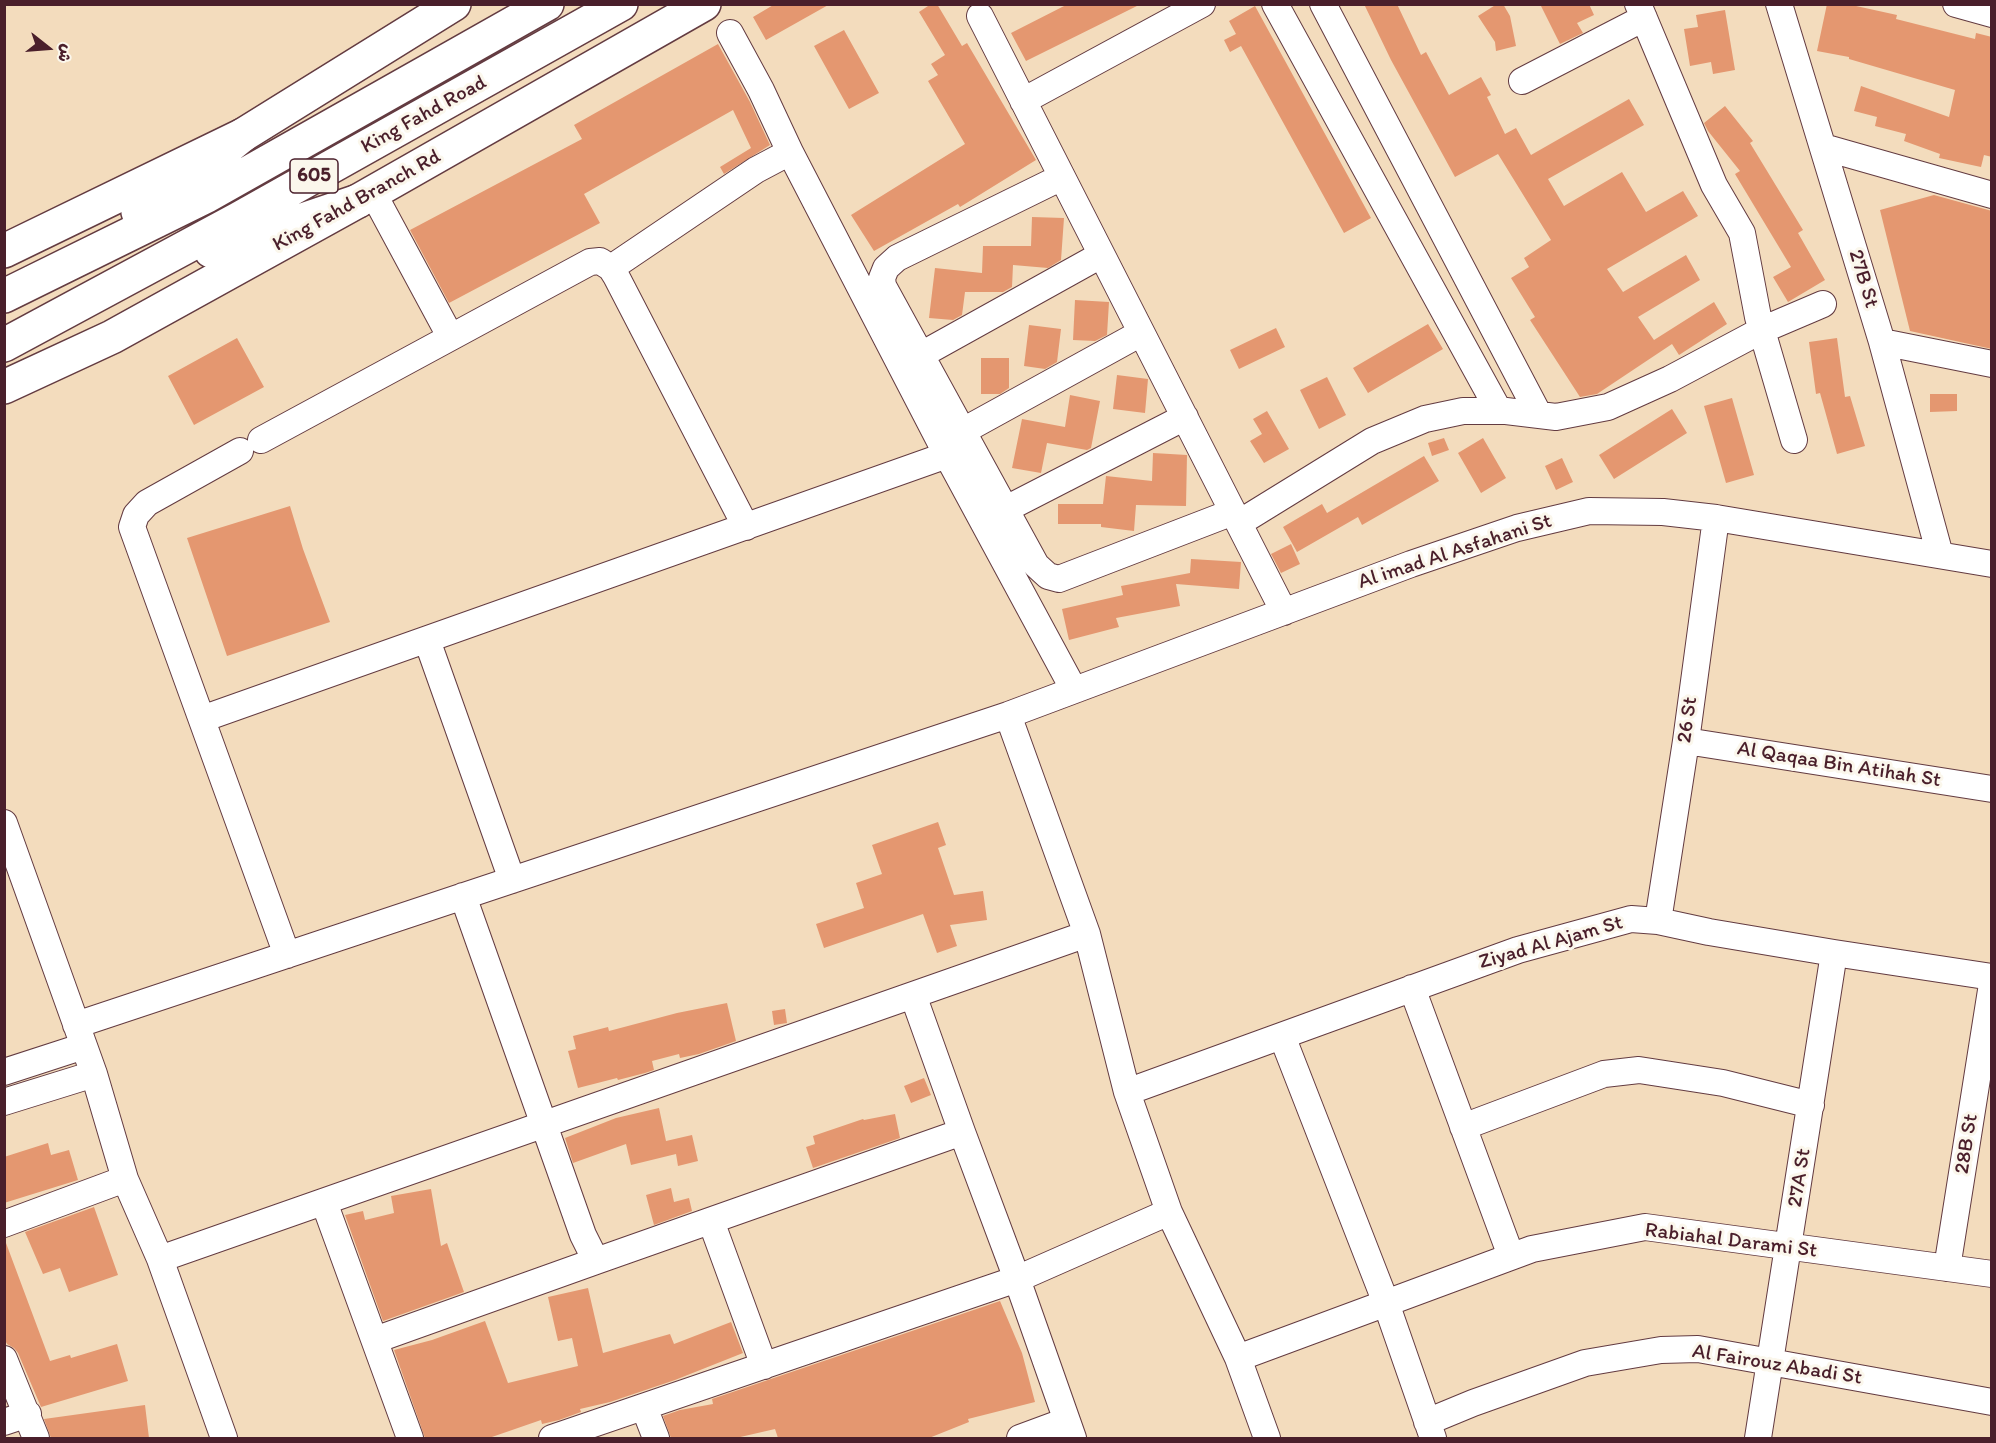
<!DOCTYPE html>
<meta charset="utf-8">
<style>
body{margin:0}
#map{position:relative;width:1996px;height:1443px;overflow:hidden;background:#f3dcbd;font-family:Itim,"Playpen Sans Arabic",sans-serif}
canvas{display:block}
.frame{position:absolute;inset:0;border:6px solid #4a1f2b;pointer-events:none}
.north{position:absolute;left:18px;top:18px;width:60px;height:60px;-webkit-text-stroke:4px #fbf7ec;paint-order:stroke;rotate:107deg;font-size:16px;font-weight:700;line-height:24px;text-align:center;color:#4a1f2b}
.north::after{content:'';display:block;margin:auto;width:21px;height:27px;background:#4a1f2b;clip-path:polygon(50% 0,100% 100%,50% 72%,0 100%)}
</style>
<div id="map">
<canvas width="1996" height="1443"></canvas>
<div class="frame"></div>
<div class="north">ش</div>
</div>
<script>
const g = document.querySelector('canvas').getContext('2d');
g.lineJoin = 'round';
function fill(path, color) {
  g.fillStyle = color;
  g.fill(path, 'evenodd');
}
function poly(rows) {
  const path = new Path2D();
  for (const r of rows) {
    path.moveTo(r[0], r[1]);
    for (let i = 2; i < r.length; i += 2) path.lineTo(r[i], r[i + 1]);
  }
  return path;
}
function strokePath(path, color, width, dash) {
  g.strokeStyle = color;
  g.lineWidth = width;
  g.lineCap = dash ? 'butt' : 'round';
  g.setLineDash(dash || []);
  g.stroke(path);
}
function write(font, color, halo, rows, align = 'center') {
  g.font = font + ' Itim,sans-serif';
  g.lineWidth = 6;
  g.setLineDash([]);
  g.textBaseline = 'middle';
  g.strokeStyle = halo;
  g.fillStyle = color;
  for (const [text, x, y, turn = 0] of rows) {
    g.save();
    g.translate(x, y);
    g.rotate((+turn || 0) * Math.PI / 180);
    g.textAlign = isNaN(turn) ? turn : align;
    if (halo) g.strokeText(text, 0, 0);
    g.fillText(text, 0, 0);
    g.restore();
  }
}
const building = poly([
 [775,4,830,4,766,40,753,17],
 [931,4,937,4,962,46,967,43,1036,160,960,207,958,204,874,251,851,215,965,144,928,81,938,75,931,64,945,55,919,12],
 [1068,4,1141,4,1026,61,1011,33],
 [1364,4,1397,4,1421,55,1426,52,1449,95,1481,77,1491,95,1487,97,1505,134,1516,128,1531,155,1629,99,1644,125,1548,179,1564,206,1622,172,1646,212,1683,191,1698,216,1607,269,1623,292,1686,255,1700,280,1638,317,1654,340,1714,302,1727,324,1679,355,1672,344,1597,394,1580,397,1530,320,1535,317,1511,278,1529,267,1524,258,1551,240,1498,154,1455,177,1391,60],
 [1497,4,1503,4,1510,16,1516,46,1496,51,1495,42,1478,16],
 [1540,4,1589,4,1594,15,1577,23,1583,33,1560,44],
 [1827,4,1847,4,1897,15,1896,19,1975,39,1976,33,1992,37,1992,157,1984,155,1981,167,1939,158,1940,154,1904,141,1906,134,1875,126,1877,117,1854,111,1861,86,1949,117,1955,90,1849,59,1849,57,1817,51],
 [1255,6,1371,218,1344,233,1241,46,1230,52,1224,40,1236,34,1229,21],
 [1725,10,1735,70,1713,74,1711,62,1690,66,1684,29,1698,27,1696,15],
 [844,30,879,93,849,109,814,46],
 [718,44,750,102,770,145,724,174,720,167,751,148,733,110,584,194,600,223,449,303,410,230,582,139,574,125],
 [1725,106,1753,141,1750,143,1803,230,1798,233,1825,280,1788,302,1773,277,1791,267,1735,174,1740,171,1708,131,1704,123],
 [1934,195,1992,211,1992,349,1910,331,1880,210],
 [1032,217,1064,218,1061,260,1048,268,1013,265,1012,287,1003,292,965,292,962,315,953,320,929,318,935,268,982,273,983,246,1031,246],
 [1075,300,1109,302,1107,335,1095,341,1073,340],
 [1428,324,1443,349,1368,393,1353,368],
 [1029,325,1061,329,1057,362,1045,369,1024,366],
 [1276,328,1285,347,1239,369,1230,350],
 [237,338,264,387,194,425,168,376],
 [1837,338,1845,397,1850,396,1865,446,1837,454,1820,393,1816,394,1809,342],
 [981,358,1009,358,1009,388,1000,394,981,394],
 [1117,375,1148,379,1145,413,1113,409],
 [1327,377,1346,415,1319,429,1300,390],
 [1930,394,1957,394,1957,411,1930,412],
 [1070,395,1100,401,1091,448,1087,450,1047,443,1041,473,1012,468,1022,419,1065,427],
 [1732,398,1754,475,1726,483,1704,406],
 [1672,409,1687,433,1614,479,1599,455],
 [1267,411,1289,449,1264,463,1250,441,1262,434,1253,419],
 [1444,438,1449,450,1432,456,1428,443],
 [1483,438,1506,478,1481,493,1458,453],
 [1153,453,1187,455,1186,506,1136,505,1134,531,1101,527,1101,524,1058,524,1058,504,1103,504,1106,476,1152,481],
 [1424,456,1439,481,1362,525,1358,517,1297,552,1283,527,1322,504,1327,513],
 [1562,458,1573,482,1556,490,1545,466],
 [290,506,303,549,330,622,227,656,187,538],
 [1291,544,1300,564,1281,573,1271,554],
 [1191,559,1241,562,1239,589,1176,584,1180,606,1116,618,1119,627,1069,640,1062,609,1123,595,1121,586,1190,573],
 [938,822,946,845,938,848,954,895,983,891,987,920,950,925,957,946,937,953,923,914,824,948,816,924,864,908,856,883,882,874,872,845],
 [727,1003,736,1041,699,1054,680,1058,679,1054,652,1061,654,1070,645,1073,618,1080,617,1078,578,1088,568,1051,576,1049,573,1036,608,1027,609,1031,677,1013],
 [785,1009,787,1023,774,1025,772,1011],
 [924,1078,931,1095,911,1103,904,1086],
 [659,1108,666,1141,692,1135,698,1161,678,1166,676,1154,631,1165,626,1144,573,1163,565,1138,616,1118],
 [895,1114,900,1138,813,1168,806,1147,815,1144,813,1136,863,1119,864,1120],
 [48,1143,51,1155,69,1150,78,1180,4,1203,4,1157],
 [671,1188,674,1202,689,1198,692,1211,654,1225,646,1195],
 [431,1189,441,1246,447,1243,464,1292,383,1321,345,1215,363,1211,365,1220,394,1213,391,1196],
 [94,1207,118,1275,69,1292,60,1268,43,1274,25,1232],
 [6,1243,50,1361,70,1355,71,1358,117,1344,128,1381,41,1407,18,1353,14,1348,7,1344,4,1338,4,1244],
 [588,1288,603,1353,670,1334,674,1344,731,1322,743,1353,675,1380,610,1402,580,1409,581,1412,559,1420,542,1424,541,1420,489,1438,425,1438,394,1350,432,1340,485,1321,508,1383,578,1366,572,1338,558,1341,548,1297],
 [1000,1301,1022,1353,1035,1402,968,1419,969,1422,929,1438,778,1438,775,1429,736,1438,671,1438,663,1416,680,1410,713,1404,712,1399],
 [145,1405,149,1438,51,1438,44,1419]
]);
const minor = poly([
 [1275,4,1499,411],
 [1323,4,1539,415],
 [1638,4,1714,185,1742,233,1758,317,1794,440],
 [1779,4,1882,342,1940,555],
 [1956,4,1992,14],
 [980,16,1284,612],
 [730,33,761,90,790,152],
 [1522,81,1644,18],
 [1023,101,1202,4],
 [1823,147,1992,195],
 [1062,177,897,258,886,268,882,278,883,286,1036,565,1048,576,1059,579,1233,512],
 [373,193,450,336],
 [611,268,756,170,790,152,947,455,1074,690],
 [1882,342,1992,364],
 [921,355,1101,255],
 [963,431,1141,333],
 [261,440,590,262,600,261,611,268,616,276,746,527],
 [240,451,147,503,136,515,132,527,287,955],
 [1006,509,1185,417],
 [1239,523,1372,441,1425,419,1463,411,1506,411,1556,417,1608,407,1670,379,1762,330,1823,304],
 [427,640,512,880],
 [1008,715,1087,934,1127,1092,1169,1212,1238,1358,1267,1438],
 [202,719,947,455],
 [1686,741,1992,789],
 [4,823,94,1074,125,1179,160,1259,224,1438],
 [463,896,583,1235,596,1261,962,1132],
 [1658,921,1686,741,1716,518],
 [1412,988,1511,1256],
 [913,995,962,1132,1017,1279,1073,1438],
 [76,1025,1008,715,1411,564,1517,528,1589,511,1663,512,1716,518,1992,564],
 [1282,1036,1386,1303,1433,1438],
 [4,1072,84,1046],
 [1127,1092,1518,950,1631,919,1658,921,1709,932,1834,953,1992,977],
 [4,1102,94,1074],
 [1463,1127,1604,1074,1639,1070,1723,1083,1811,1105],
 [324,1202,410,1438],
 [711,1221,764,1366],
 [4,1224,125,1179],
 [160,1259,1087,934],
 [1947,1268,1992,984],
 [375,1340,596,1261],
 [1238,1358,1532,1249,1645,1227,1992,1274],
 [4,1359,36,1438],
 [644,1407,656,1438],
 [4,1422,28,1414],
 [1427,1422,1473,1403,1585,1363,1661,1350,1698,1349,1992,1402],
 [552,1438,1017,1279,1169,1212],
 [1020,1438,1066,1421],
 [1758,1438,1834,953]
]);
const major = poly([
 [4,251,243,135,454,4],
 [4,387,112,337,358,201,704,4]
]);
const highway = poly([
 [138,212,206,165,243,135],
 [211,251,358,201],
 [4,296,207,196,547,4],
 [4,345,238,219,621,4]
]);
const shields = [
 [314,176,48]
];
const shieldNames = [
 ["605",314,176]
];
const streetNames = [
 ["King Fahd Road",424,115,-29],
 ["King Fahd Branch Rd",357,201,-29],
 ["27B St",1863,279,73],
 ["Al imad Al Asfahani St",1455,552,-18],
 ["26 St",1688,720,-82],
 ["Al Qaqaa Bin Atihah St",1839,765,9],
 ["Ziyad Al Ajam St",1551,943,-16],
 ["28B St",1967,1144,-81],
 ["27A St",1800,1178,-81],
 ["Rabiahal Darami St",1731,1241,7],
 ["Al Fairouz Abadi St",1777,1365,9]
];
fill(building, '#e49770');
strokePath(minor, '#633b41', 28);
strokePath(major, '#633b41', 36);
strokePath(highway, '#633b41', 36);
strokePath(minor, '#fff', 26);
strokePath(major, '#fff', 33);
strokePath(highway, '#fff', 33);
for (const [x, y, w] of shields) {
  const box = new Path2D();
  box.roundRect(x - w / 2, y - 17, w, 34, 4.5);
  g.fillStyle = '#fbf7ec';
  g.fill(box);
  strokePath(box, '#4a1f2b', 1.5);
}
write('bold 20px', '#4a1f2b', null, shieldNames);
write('21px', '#4a1f2b', '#fbf7ec', streetNames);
</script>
